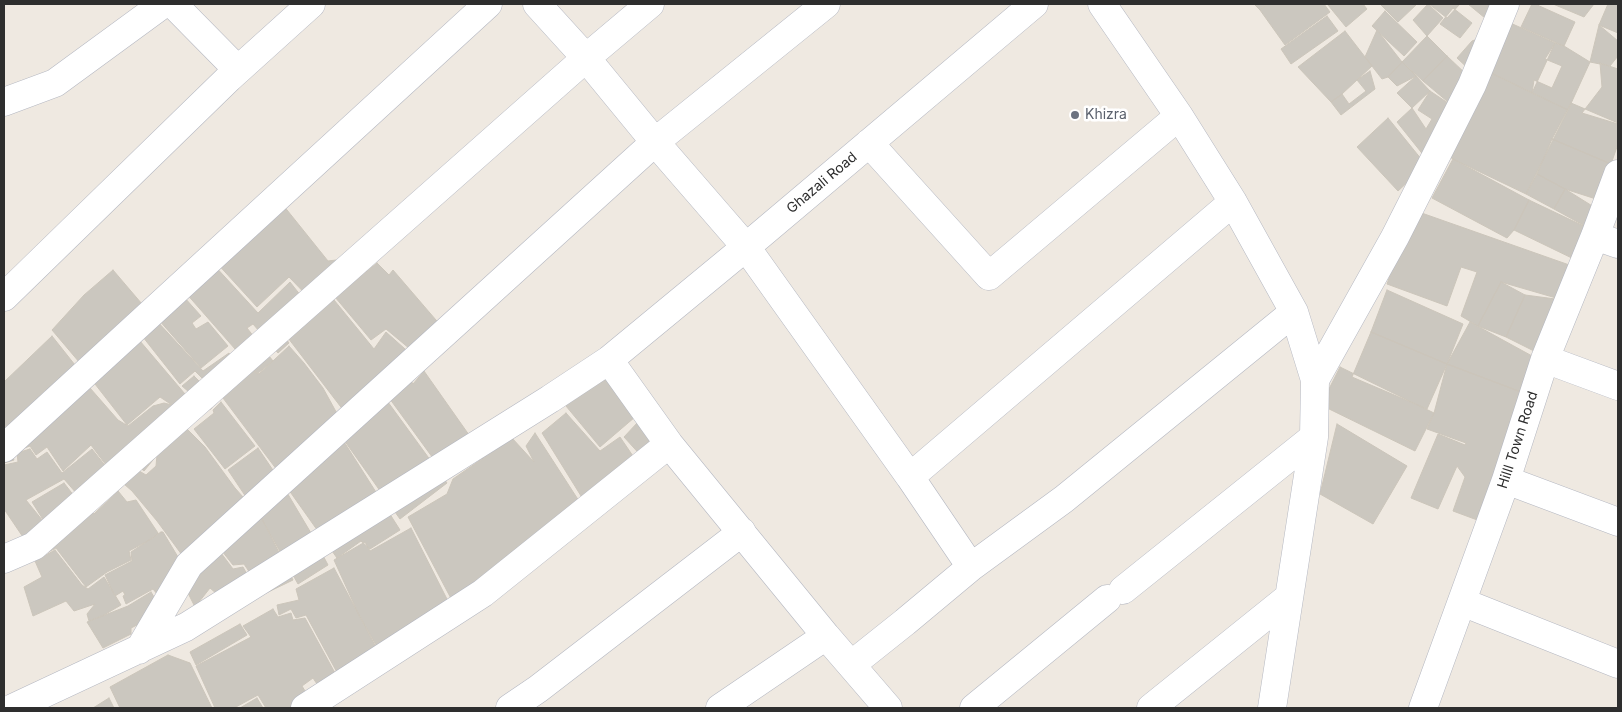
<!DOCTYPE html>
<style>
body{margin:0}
#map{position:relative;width:1622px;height:712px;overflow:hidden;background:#efe9e1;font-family:Inter,sans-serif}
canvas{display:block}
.frame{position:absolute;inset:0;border:5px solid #2e2e2e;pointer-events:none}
</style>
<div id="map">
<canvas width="1622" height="712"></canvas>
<div class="frame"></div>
</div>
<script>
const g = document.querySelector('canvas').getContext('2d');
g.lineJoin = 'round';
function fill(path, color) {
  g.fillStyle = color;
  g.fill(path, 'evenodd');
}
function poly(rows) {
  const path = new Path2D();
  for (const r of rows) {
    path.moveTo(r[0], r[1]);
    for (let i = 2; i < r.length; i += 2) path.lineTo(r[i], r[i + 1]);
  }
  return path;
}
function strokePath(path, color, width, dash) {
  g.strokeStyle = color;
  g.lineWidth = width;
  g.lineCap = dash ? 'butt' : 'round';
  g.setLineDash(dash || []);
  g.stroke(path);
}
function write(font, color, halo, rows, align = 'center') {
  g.font = font + ' Inter,sans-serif';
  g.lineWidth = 5;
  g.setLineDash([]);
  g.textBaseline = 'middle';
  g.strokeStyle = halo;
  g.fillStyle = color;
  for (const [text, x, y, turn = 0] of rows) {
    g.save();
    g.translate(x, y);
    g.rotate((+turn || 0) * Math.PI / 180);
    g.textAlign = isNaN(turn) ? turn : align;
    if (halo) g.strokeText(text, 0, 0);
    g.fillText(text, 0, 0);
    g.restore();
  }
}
const building = poly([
 [1254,4,1267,4,1260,10,1254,4],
 [1268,4,1324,4,1330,12,1285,45,1260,10,1268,4],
 [1329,4,1363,4,1367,9,1346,27,1328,5,1329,4],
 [1380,4,1417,4,1398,22,1380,4],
 [1428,4,1443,18,1427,36,1413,20,1428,4],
 [1429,4,1460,4,1447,18,1429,4],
 [1468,4,1492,4,1485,18,1468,4],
 [1532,4,1535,4,1575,22,1564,46,1521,27,1532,4],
 [1553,4,1594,4,1584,17,1553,4],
 [1608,4,1618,4,1618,33,1599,25,1608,4],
 [1453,8,1472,23,1460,38,1440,24,1453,8],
 [1385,11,1417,42,1404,56,1372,26,1385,11],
 [1327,16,1338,31,1291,64,1281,49,1327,16],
 [1508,22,1555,43,1532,93,1485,70,1508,22],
 [1599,25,1618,41,1618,56,1610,66,1590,62,1599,25],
 [1377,30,1402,62,1388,77,1382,79,1365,57,1377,30],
 [1345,31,1372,66,1342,94,1331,102,1298,67,1345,31],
 [1427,36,1447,56,1423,81,1402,62,1427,36],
 [1485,36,1473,73,1457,58,1472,41,1485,36],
 [1555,43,1564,46,1590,62,1568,110,1532,93,1534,80,1552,88,1562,66,1545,59,1555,43],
 [1447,56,1467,75,1454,107,1423,81,1447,56],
 [1402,62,1416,76,1397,86,1388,77,1402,62],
 [1600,63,1618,69,1618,124,1582,113,1602,87,1600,63],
 [1485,70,1568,110,1526,194,1453,159,1443,153,1485,70],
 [1370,71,1375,89,1341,115,1331,102,1342,94,1349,104,1366,91,1357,80,1370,71],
 [1416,76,1430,91,1412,108,1397,93,1416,76],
 [1430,91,1454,107,1425,157,1397,122,1412,108,1426,129,1432,119,1418,110,1430,91],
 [1571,103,1618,123,1618,144,1611,164,1552,139,1571,103],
 [1388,118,1426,165,1398,191,1357,147,1388,118],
 [1552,139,1611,164,1596,199,1565,189,1537,174,1552,139],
 [1453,159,1529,200,1514,230,1507,238,1432,198,1453,159],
 [1537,174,1565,189,1554,209,1526,194,1537,174],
 [1565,189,1602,212,1592,230,1554,209,1565,189],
 [279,200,328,261,336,260,346,279,319,308,289,277,257,307,215,261,279,200],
 [1529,200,1592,230,1578,261,1514,230,1529,200],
 [1413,210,1575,267,1563,300,1501,282,1478,326,1461,316,1477,272,1461,267,1447,306,1387,284,1413,210],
 [377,263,389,275,393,270,442,327,410,349,386,329,371,340,335,297,377,263],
 [213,264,258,313,290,282,305,301,277,326,289,343,278,353,253,324,247,328,273,361,257,374,185,292,213,264],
 [113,270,142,304,99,341,105,352,85,369,52,330,84,295,113,270],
 [1501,282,1525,295,1506,337,1478,326,1501,282],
 [1387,290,1463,324,1447,364,1371,332,1387,290],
 [1525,295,1563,300,1538,353,1506,337,1525,295],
 [184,297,201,316,192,323,196,329,208,322,228,346,201,368,158,319,184,297],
 [334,300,374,349,386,332,414,357,347,415,285,334,312,304,318,313,334,300],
 [156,320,203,371,229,353,234,363,210,386,195,371,180,384,139,332,156,320],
 [1470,322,1543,362,1529,395,1447,364,1470,322],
 [1371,332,1447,364,1427,409,1352,377,1371,332],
 [134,334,185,394,172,405,160,397,127,425,88,375,134,334],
 [52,336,75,365,55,382,48,389,44,391,31,406,4,428,4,382,52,336],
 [289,346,304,363,323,388,340,419,286,482,220,394,248,367,259,374,289,346],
 [1447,364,1529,395,1480,521,1453,511,1465,477,1457,466,1438,509,1411,498,1438,434,1465,445,1466,443,1427,429,1434,413,1447,364],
 [1340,367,1434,413,1415,451,1321,405,1340,367],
 [424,371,474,442,438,465,387,395,406,373,413,384,424,371],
 [601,374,635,417,600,447,561,400,601,374],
 [194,376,217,399,211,409,199,414,157,455,144,471,129,458,109,469,91,445,63,471,47,447,36,455,30,446,11,453,14,460,4,463,4,443,83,380,118,420,128,426,153,406,164,403,172,405,184,398,189,392,182,386,194,376],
 [385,398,447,483,400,519,339,433,385,398],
 [221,402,255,446,225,469,194,429,214,413,213,410,221,402],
 [566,413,600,451,620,437,635,459,586,504,542,433,566,413],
 [180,422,205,447,235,488,251,506,182,555,157,521,132,491,116,477,134,468,146,475,156,466,157,455,180,422],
 [638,422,660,446,644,459,624,437,638,422],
 [1337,424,1407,466,1373,524,1320,494,1337,424],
 [535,433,579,501,455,606,408,517,447,494,453,479,512,438,534,462,526,446,535,433],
 [341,437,400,530,370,549,361,541,337,558,286,486,341,437],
 [258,448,281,482,248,500,228,470,258,448],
 [30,449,37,459,47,452,62,473,92,449,122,487,90,509,64,479,26,500,47,526,27,543,4,509,4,465,18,462,17,453,30,449],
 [64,483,78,501,47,526,32,502,64,483],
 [283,486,311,533,328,565,298,584,258,512,283,486],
 [118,491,127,502,136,500,158,533,153,538,129,551,131,560,107,572,86,587,56,548,37,558,84,507,94,514,118,491],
 [259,513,293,580,264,594,244,564,233,565,222,551,259,513],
 [411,528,452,609,385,661,358,613,334,560,365,542,370,551,411,528],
 [161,532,163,532,184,567,157,594,153,589,126,604,123,596,125,595,123,591,115,596,105,575,132,561,131,552,161,532],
 [218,549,233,569,243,567,257,592,217,594,210,588,195,607,185,587,218,549],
 [55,550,82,585,88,589,104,577,121,605,104,615,89,621,87,614,95,604,74,611,66,601,33,616,24,587,42,577,35,561,55,550],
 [334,568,386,666,346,689,306,615,296,618,291,609,279,615,277,605,299,600,296,589,334,568],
 [151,592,163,612,131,628,131,634,103,648,87,622,128,606,151,592],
 [273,609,278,617,291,613,293,620,305,618,335,673,317,684,313,678,302,686,311,701,299,708,266,708,258,695,234,708,215,708,196,666,251,637,243,626,273,609],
 [240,624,247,635,196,665,190,652,240,624],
 [168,655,190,663,212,708,120,708,110,687,168,655],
 [109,698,114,708,93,708,109,698],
 [257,698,263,708,240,708,257,698]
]);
const minor = poly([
 [173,4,238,70],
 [537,4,586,58,655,142,746,247,910,477,971,567,1064,499,1294,312],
 [1102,4,1179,116,1233,202,1294,312,1315,380,1314,437,1272,708],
 [4,102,55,83,163,4],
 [869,143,989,276,1179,116],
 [1595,236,1618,244],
 [4,297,229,78,311,4],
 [1545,359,1618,386],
 [609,360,669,444,826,636,888,708],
 [1315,380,1395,237,1472,85,1505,4],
 [4,448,488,4],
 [910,477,1233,202],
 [1506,480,1618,522],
 [4,559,34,546,586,58,650,4],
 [1123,590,1314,437],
 [1462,602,1618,664],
 [139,650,189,565,655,142,826,4],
 [851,665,905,622,971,567],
 [13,708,186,627,550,399,609,360,746,247,1034,4],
 [305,708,483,593,669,444],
 [510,708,538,689,742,532],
 [720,708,826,636],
 [974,708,1107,599],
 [1151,708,1289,597],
 [1423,708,1506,480,1545,359,1595,236,1618,174]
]);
const markers = [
 [1075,115,5,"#6b7280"]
];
const worshipNames = [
 ["Khizra",1085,115]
];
const streetNames = [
 ["Ghazali Road",822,183,-40],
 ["Hilll Town Road",1518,440,-72]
];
fill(building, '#cbc7bf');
strokePath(building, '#cbc5ba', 1);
strokePath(minor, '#b4b7c1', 29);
strokePath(minor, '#fff', 28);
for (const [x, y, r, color] of markers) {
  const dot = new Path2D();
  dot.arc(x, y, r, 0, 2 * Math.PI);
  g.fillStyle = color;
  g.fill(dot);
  strokePath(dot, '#fff', 2);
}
write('14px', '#5b616d', '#fff', worshipNames, 'left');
write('14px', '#2e2e2e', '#fff', streetNames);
</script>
